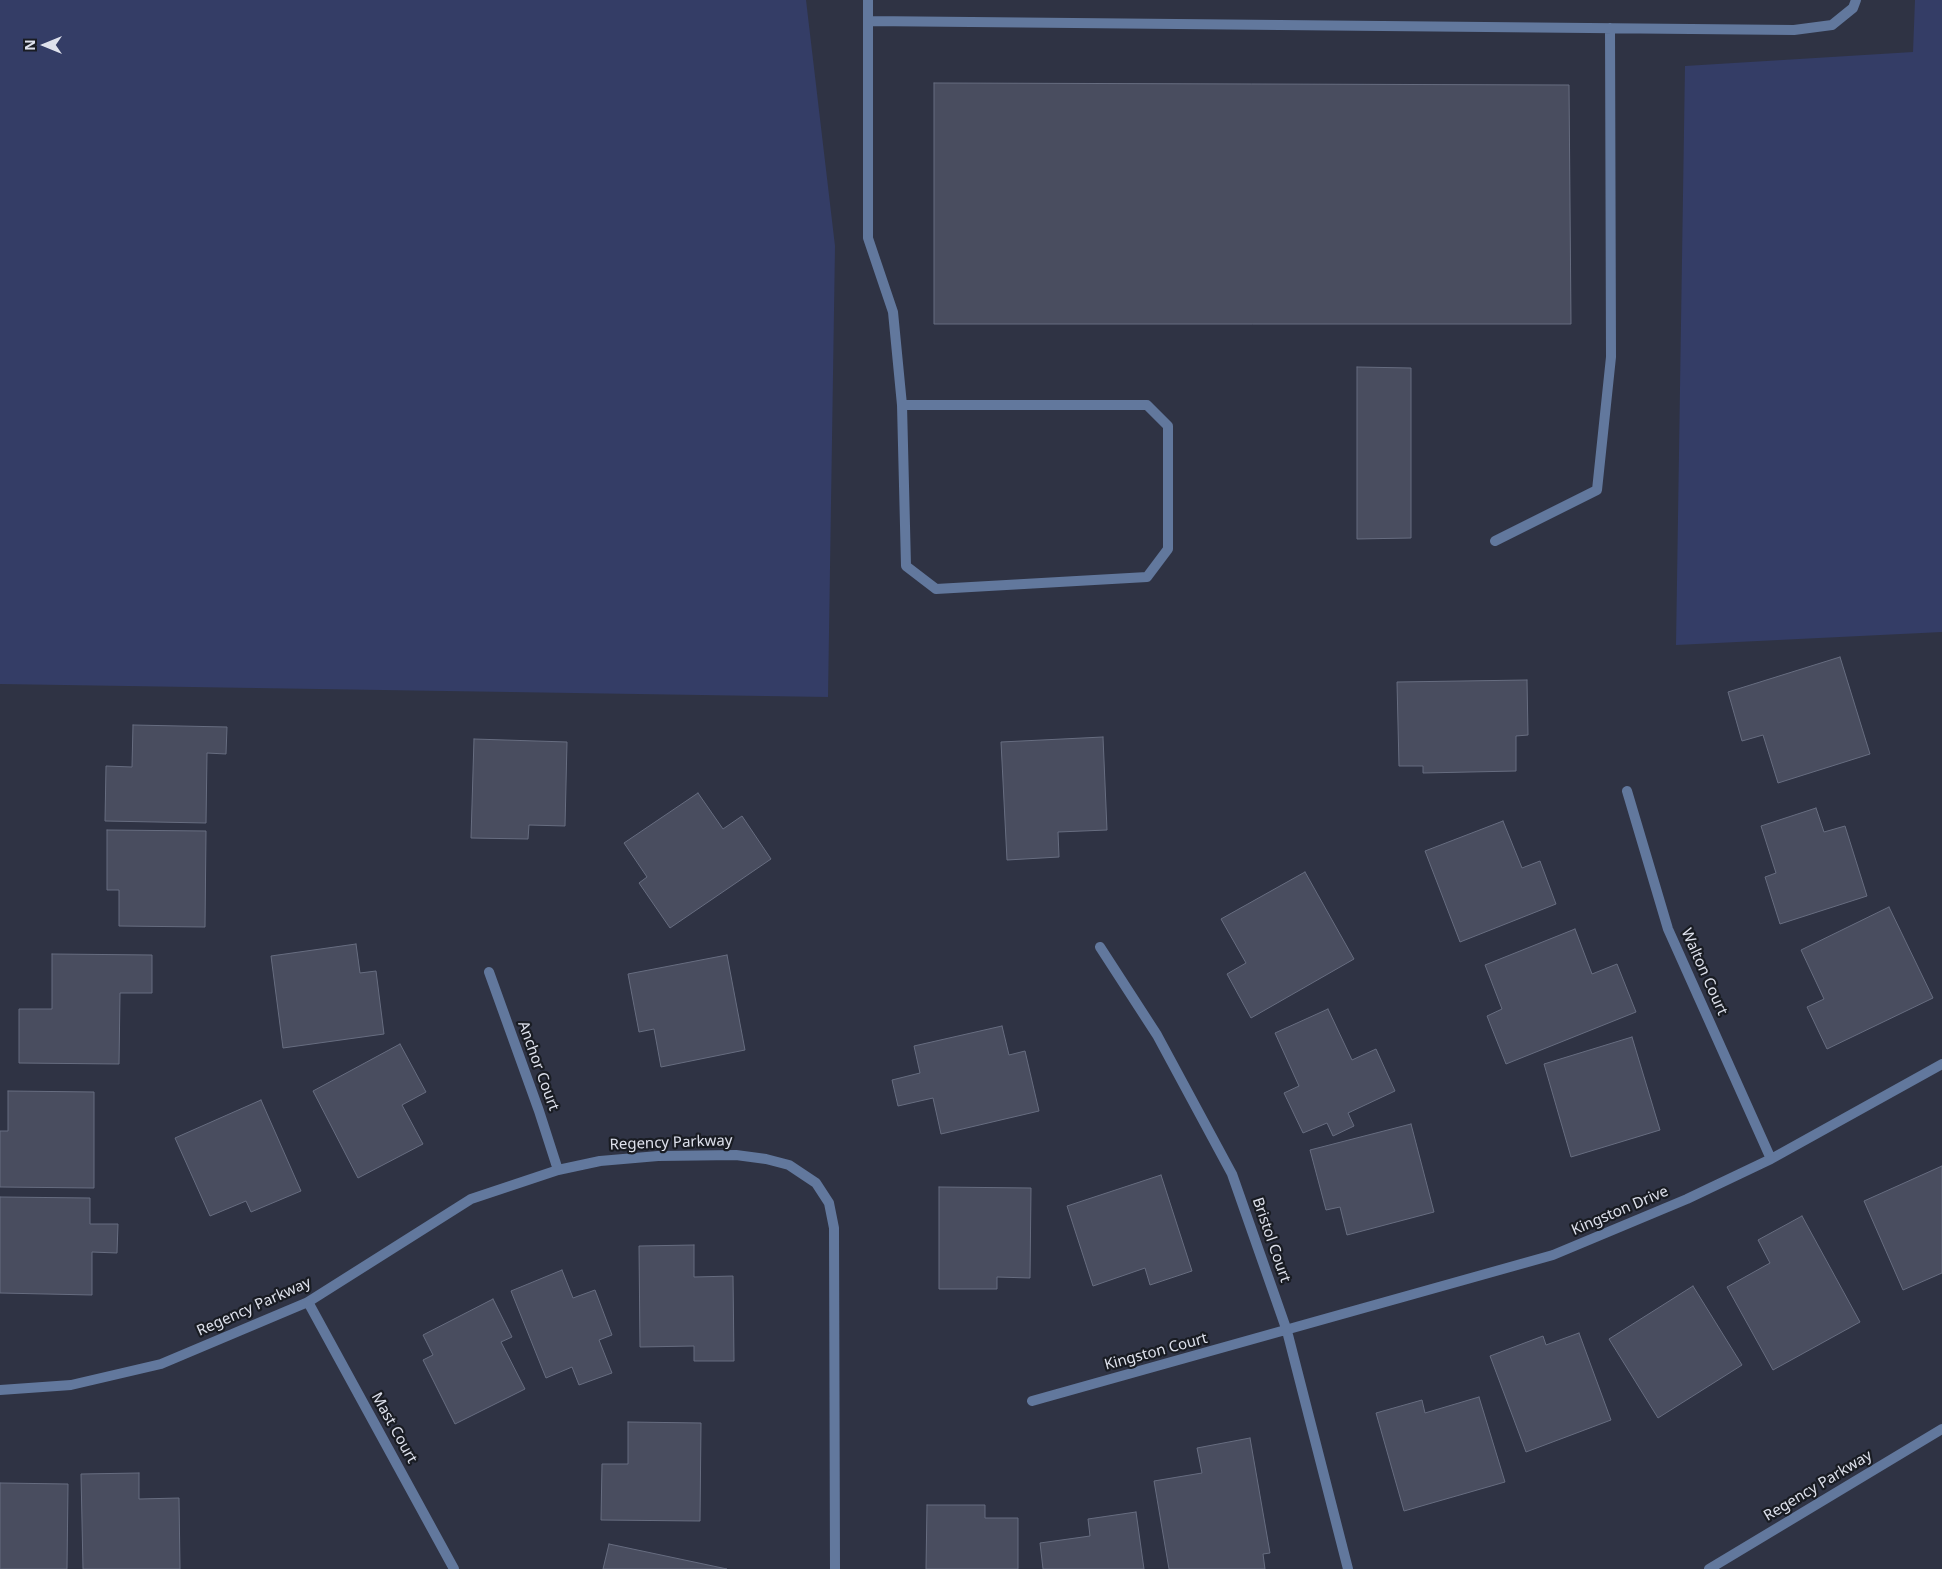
<!DOCTYPE html>
<style>
body{margin:0}
#map{position:relative;width:1942px;height:1569px;overflow:hidden;background:#2f3344;font-family:"Noto Sans",sans-serif}
canvas{display:block}
.north{position:absolute;left:20px;top:20px;width:50px;height:50px;-webkit-text-stroke:4px #191c23;paint-order:stroke;rotate:270deg;font-size:14px;font-weight:700;line-height:20px;text-align:center;color:#dee1ec}
.north::after{content:'';display:block;margin:auto;width:18px;height:22px;background:#dee1ec;clip-path:polygon(50% 0,100% 100%,50% 72%,0 100%)}
</style>
<div id="map">
<canvas width="1942" height="1569"></canvas>
<div class="north">N</div>
</div>
<script>
const g = document.querySelector('canvas').getContext('2d');
g.lineJoin = 'round';
function fill(path, color) {
  g.fillStyle = color;
  g.fill(path, 'evenodd');
}
function poly(rows) {
  const path = new Path2D();
  for (const r of rows) {
    path.moveTo(r[0], r[1]);
    for (let i = 2; i < r.length; i += 2) path.lineTo(r[i], r[i + 1]);
  }
  return path;
}
function strokePath(path, color, width, dash) {
  g.strokeStyle = color;
  g.lineWidth = width;
  g.lineCap = dash ? 'butt' : 'round';
  g.setLineDash(dash || []);
  g.stroke(path);
}
function write(font, color, halo, rows, align = 'center') {
  g.font = font + ' "Noto Sans",sans-serif';
  g.lineWidth = 4.5;
  g.setLineDash([]);
  g.textBaseline = 'middle';
  g.strokeStyle = halo;
  g.fillStyle = color;
  for (const [text, x, y, turn = 0] of rows) {
    g.save();
    g.translate(x, y);
    g.rotate((+turn || 0) * Math.PI / 180);
    g.textAlign = isNaN(turn) ? turn : align;
    if (halo) g.strokeText(text, 0, 0);
    g.fillText(text, 0, 0);
    g.restore();
  }
}
const green = poly([
 [0,0,806,0,835,246,828,697,0,684],
 [1915,0,1942,0,1942,632,1676,645,1685,66,1913,52]
]);
const building = poly([
 [934,83,1569,85,1571,324,934,324,934,83],
 [1357,367,1411,368,1411,538,1357,539,1357,367],
 [1840,657,1870,754,1778,783,1763,735,1742,741,1728,692,1840,657],
 [1527,680,1528,735,1516,736,1516,771,1423,773,1423,766,1399,766,1397,682,1527,680],
 [133,725,227,727,226,754,207,753,206,823,105,821,106,766,132,767,133,725],
 [1103,737,1107,830,1058,832,1059,857,1007,860,1001,742,1103,737],
 [474,739,567,742,565,826,529,825,528,839,471,838,474,739],
 [698,793,723,829,742,816,771,859,670,928,639,883,647,877,624,843,698,793],
 [1816,808,1824,832,1845,826,1867,896,1780,924,1765,877,1776,873,1761,826,1816,808],
 [1503,821,1522,868,1540,861,1556,904,1460,942,1425,851,1503,821],
 [107,830,206,831,205,927,119,926,119,890,107,890,107,830],
 [1305,872,1354,959,1251,1018,1227,974,1246,963,1221,919,1305,872],
 [1889,907,1933,998,1827,1049,1807,1007,1824,999,1801,950,1889,907],
 [1575,929,1592,974,1617,964,1636,1012,1506,1064,1487,1016,1502,1009,1485,965,1575,929],
 [356,944,360,973,376,971,384,1034,283,1048,271,956,356,944],
 [52,954,152,955,152,993,120,993,119,1064,19,1063,19,1009,52,1009,52,954],
 [727,955,745,1050,661,1067,654,1029,639,1032,628,974,727,955],
 [1328,1009,1352,1060,1376,1049,1395,1091,1348,1113,1354,1126,1333,1136,1327,1123,1303,1133,1284,1093,1299,1086,1275,1033,1328,1009],
 [1002,1026,1009,1055,1025,1051,1039,1111,941,1134,933,1098,898,1106,892,1080,920,1073,914,1046,1002,1026],
 [1632,1037,1660,1130,1571,1157,1544,1064,1632,1037],
 [400,1044,426,1092,402,1105,423,1144,358,1178,313,1091,400,1044],
 [8,1091,94,1092,94,1188,0,1187,0,1131,8,1131,8,1091],
 [261,1100,301,1191,251,1212,246,1201,210,1216,175,1138,261,1100],
 [1411,1124,1434,1212,1347,1235,1340,1207,1326,1210,1310,1150,1411,1124],
 [1942,1166,1942,1273,1903,1290,1864,1201,1942,1166],
 [1161,1175,1192,1271,1150,1285,1145,1268,1093,1286,1067,1206,1161,1175],
 [939,1187,1031,1188,1030,1278,997,1277,997,1289,939,1289,939,1187],
 [0,1197,90,1198,90,1224,118,1224,117,1253,92,1252,92,1295,0,1293,0,1197],
 [1802,1216,1860,1322,1773,1370,1727,1287,1770,1263,1758,1240,1802,1216],
 [694,1245,694,1277,733,1276,734,1361,694,1361,694,1346,640,1347,639,1246,694,1245],
 [562,1270,573,1298,595,1290,612,1335,599,1340,612,1373,579,1385,572,1367,546,1378,511,1291,562,1270],
 [1693,1286,1742,1365,1658,1418,1609,1339,1693,1286],
 [493,1299,512,1337,501,1342,525,1389,455,1424,423,1360,433,1355,423,1335,493,1299],
 [1579,1333,1611,1420,1526,1452,1490,1356,1543,1336,1546,1345,1579,1333],
 [1479,1397,1505,1482,1404,1511,1376,1413,1422,1400,1425,1413,1479,1397],
 [628,1422,701,1423,700,1521,601,1520,602,1464,628,1464,628,1422],
 [1250,1438,1270,1553,1263,1554,1265,1569,1169,1569,1154,1481,1202,1473,1197,1448,1250,1438],
 [139,1473,139,1499,179,1498,180,1569,83,1569,81,1474,139,1473],
 [0,1483,68,1484,67,1569,0,1569,0,1483],
 [927,1505,985,1505,985,1518,1018,1518,1018,1569,926,1569,927,1505],
 [1136,1512,1144,1569,1043,1569,1040,1543,1090,1536,1088,1519,1136,1512],
 [609,1544,727,1569,603,1569,609,1544]
]);
const service = poly([
 [868,0,868,238,893,312,902,405,906,566,936,589,1147,577,1168,549,1168,426,1147,405,902,405],
 [868,21,1794,30,1832,25,1853,8,1856,0],
 [1495,541,1597,490,1611,357,1610,28]
]);
const minor = poly([
 [1627,791,1668,929,1771,1159],
 [1100,947,1157,1035,1232,1174,1287,1331,1348,1569],
 [489,972,539,1111,558,1170],
 [308,1302,454,1569],
 [0,1390,71,1385,161,1364,308,1302,471,1199,558,1170,600,1161,658,1156,736,1155,766,1159,789,1165,816,1183,829,1203,834,1228,835,1569],
 [1032,1401,1553,1255,1687,1199,1771,1159,1942,1064],
 [1709,1569,1942,1429]
]);
const streetNames = [
 ["Walton Court",1704,972,66],
 ["Anchor Court",538,1066,70],
 ["Regency Parkway",671,1143,-2],
 ["Kingston Drive",1620,1211,-23],
 ["Bristol Court",1271,1240,71],
 ["Regency Parkway",254,1307,-24],
 ["Kingston Court",1156,1352,-15],
 ["Mast Court",394,1428,61],
 ["Regency Parkway",1818,1486,-31]
];
fill(green, '#343d66');
fill(building, '#494d5f');
strokePath(building, '#676d80', 1);
strokePath(service, '#62789d', 10);
strokePath(minor, '#62789d', 10);
write('15px', '#dee1ec', '#191c23', streetNames);
</script>
